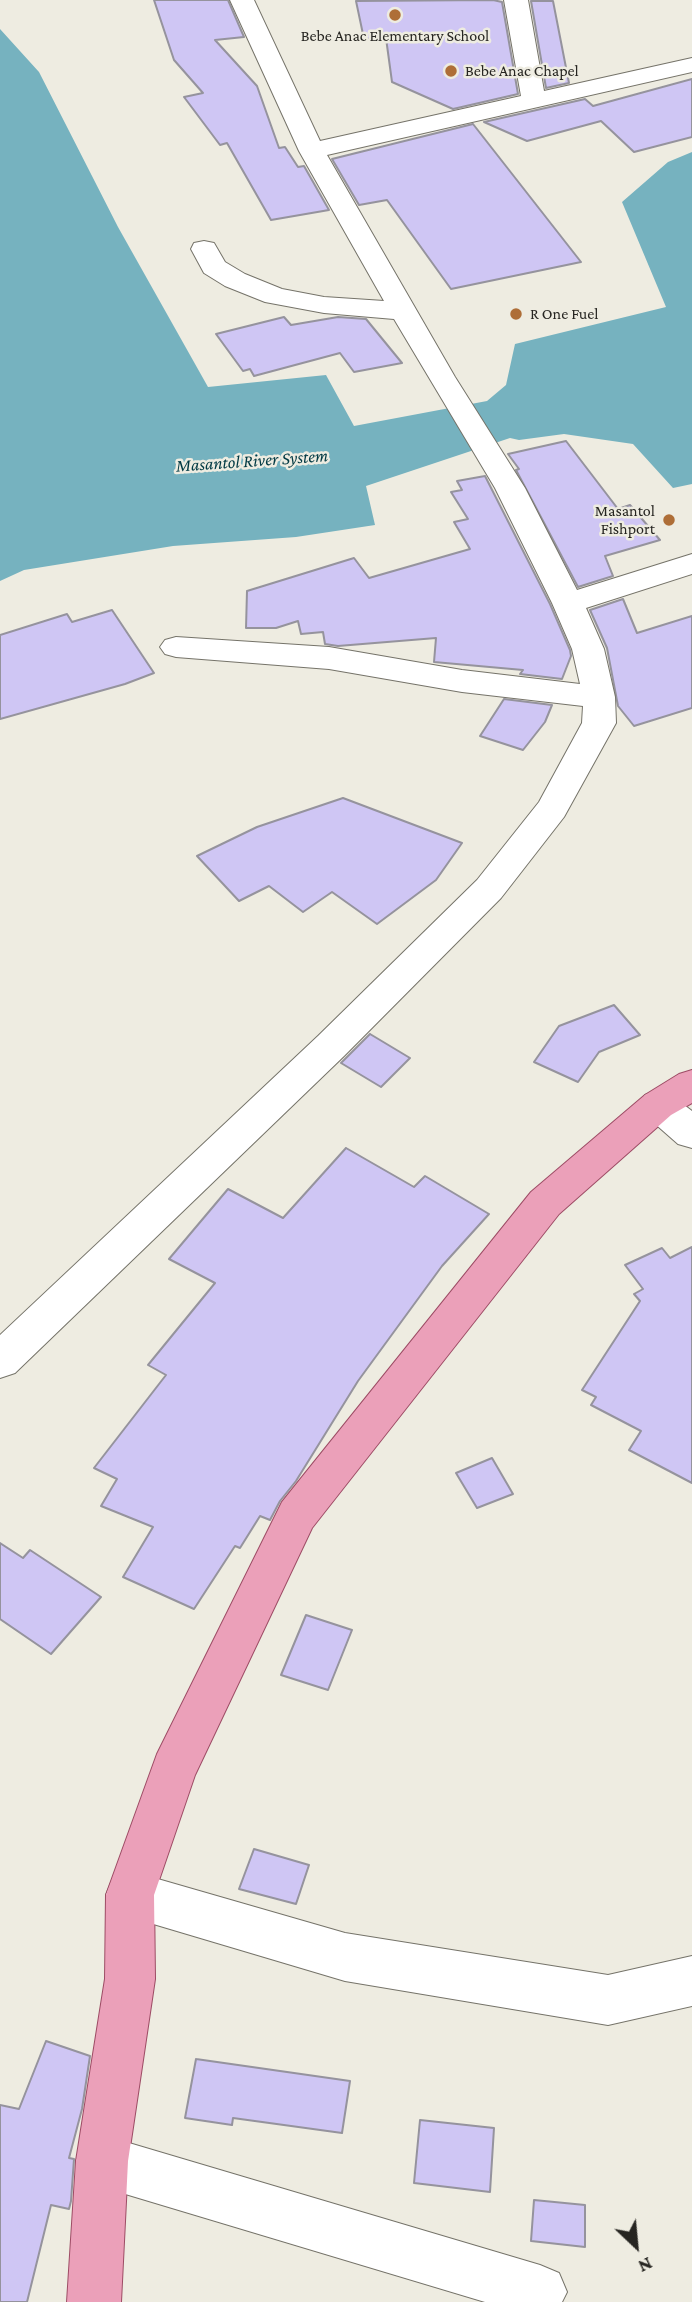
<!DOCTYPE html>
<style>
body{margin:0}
#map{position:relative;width:692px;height:2302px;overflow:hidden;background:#eeece1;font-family:"Crimson Pro",serif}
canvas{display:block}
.north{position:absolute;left:601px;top:2211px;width:70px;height:70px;-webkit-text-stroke:5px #eeece1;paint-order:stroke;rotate:154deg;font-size:19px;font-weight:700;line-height:28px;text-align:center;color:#262521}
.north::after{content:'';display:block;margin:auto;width:24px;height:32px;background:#262521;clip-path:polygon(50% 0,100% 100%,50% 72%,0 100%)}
</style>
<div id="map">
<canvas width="692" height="2302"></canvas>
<div class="north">N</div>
</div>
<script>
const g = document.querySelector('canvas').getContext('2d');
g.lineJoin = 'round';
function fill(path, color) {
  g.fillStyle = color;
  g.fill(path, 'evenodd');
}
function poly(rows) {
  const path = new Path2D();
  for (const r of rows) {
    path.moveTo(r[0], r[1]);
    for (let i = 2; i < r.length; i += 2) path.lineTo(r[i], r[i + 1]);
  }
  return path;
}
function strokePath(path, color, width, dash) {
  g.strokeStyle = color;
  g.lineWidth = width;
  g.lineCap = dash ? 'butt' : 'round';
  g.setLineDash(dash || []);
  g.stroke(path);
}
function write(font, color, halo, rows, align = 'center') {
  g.font = font + ' "Crimson Pro",serif';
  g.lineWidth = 5;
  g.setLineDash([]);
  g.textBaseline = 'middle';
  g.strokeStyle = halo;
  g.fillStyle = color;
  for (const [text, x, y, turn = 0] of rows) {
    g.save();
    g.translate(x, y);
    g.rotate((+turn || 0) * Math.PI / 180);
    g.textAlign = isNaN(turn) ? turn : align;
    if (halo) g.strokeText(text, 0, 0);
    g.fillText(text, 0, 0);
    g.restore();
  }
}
const water = poly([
 [0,29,39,72,118,227,208,387,326,375,354,426,487,401,506,385,515,344,666,307,622,202,668,162,692,152,692,484,673,488,633,444,564,434,519,440,510,438,366,486,375,525,296,537,173,546,24,570,0,581]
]);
const building = poly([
 [154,0,228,0,244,37,215,40,257,86,279,148,285,147,298,167,304,166,329,210,271,220,227,143,220,145,184,97,203,93,174,60,154,0],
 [493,0,502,2,518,94,453,109,392,82,386,38,364,39,356,1,493,0],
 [531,1,553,1,569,83,546,88,531,1],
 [692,79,692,137,634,152,601,121,527,141,484,122,585,99,593,106,692,79],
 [473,124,581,262,451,289,387,200,359,205,332,159,473,124],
 [284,317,291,325,338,317,366,319,402,363,354,372,340,353,254,376,250,369,243,371,216,334,284,317],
 [566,441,618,509,630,505,660,540,605,556,613,576,578,587,516,470,519,469,508,454,566,441],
 [485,476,550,604,570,650,571,656,562,679,520,674,523,670,434,662,436,638,338,646,325,644,323,632,301,634,298,621,276,628,246,628,247,591,354,558,369,578,470,549,454,522,468,519,451,492,462,490,457,481,485,476],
 [623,599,637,633,692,616,692,708,634,726,618,706,607,648,590,610,623,599],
 [112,610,154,673,125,684,0,719,0,635,67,614,72,622,112,610],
 [504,699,552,705,545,722,523,750,480,736,504,699],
 [343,798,462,843,436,880,377,924,332,892,303,912,269,886,239,901,197,856,257,827,343,798],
 [614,1005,640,1035,599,1052,578,1082,534,1062,559,1026,614,1005],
 [370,1034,410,1058,381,1087,341,1063,370,1034],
 [346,1148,414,1187,425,1176,489,1214,442,1266,358,1381,296,1481,280,1501,270,1520,260,1516,240,1548,235,1546,194,1609,123,1577,153,1527,101,1506,117,1479,94,1468,166,1375,148,1365,215,1283,169,1259,228,1189,283,1218,346,1148],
 [692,1247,692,1483,629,1450,641,1431,591,1405,596,1397,582,1390,640,1301,634,1294,643,1289,625,1265,662,1248,670,1258,692,1247],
 [492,1458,513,1494,477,1508,456,1473,492,1458],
 [0,1543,23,1558,30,1550,101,1597,51,1654,0,1619,0,1543],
 [306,1615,352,1630,328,1690,281,1675,306,1615],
 [254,1849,309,1865,296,1904,239,1889,254,1849],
 [46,2041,90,2056,82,2109,69,2158,74,2159,71,2201,69,2209,51,2205,27,2302,0,2302,0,2105,19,2109,46,2041],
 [196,2059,350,2081,342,2133,233,2118,232,2125,185,2118,196,2059],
 [420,2120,494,2128,490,2192,414,2183,420,2120],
 [534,2200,585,2205,585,2247,531,2241,534,2200]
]);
const minor = poly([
 [230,0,254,0,320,141,521,96,504,0,528,0,544,91,692,58,692,72,327,155,455,377,525,488,577,590,692,554,692,574,586,608,604,649,615,697,616,723,564,817,501,898,344,1056,15,1373,0,1378,0,1335,318,1036,477,880,539,802,582,723,583,706,462,692,329,669,176,657,165,654,160,647,165,640,176,637,329,647,462,670,580,684,572,649,552,603,495,488,394,319,324,313,265,302,225,286,204,273,191,249,194,243,204,241,214,243,225,262,245,274,282,289,324,297,384,301,299,151,230,0],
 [658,1090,671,1095,692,1111,692,1148,678,1144,645,1115,639,1105,645,1095,658,1090],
 [130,1871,345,1933,608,1975,692,1956,692,2006,608,2025,345,1981,113,1912,106,1895,113,1878,130,1871],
 [102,2135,540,2265,559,2273,567,2292,562,2302,485,2302,102,2187,84,2179,76,2161,84,2143,102,2135]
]);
const major = poly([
 [692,1070,692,1103,671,1115,559,1214,312,1528,195,1775,154,1895,155,1979,128,2161,121,2302,67,2302,76,2161,105,1979,106,1895,157,1754,282,1502,531,1192,645,1095,679,1074,692,1070]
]);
const markers = [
 [395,15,7,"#ae6e37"],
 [451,71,7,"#ae6e37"],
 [516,314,7,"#ae6e37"],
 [669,520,7,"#ae6e37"]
];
const farPoinames = [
 ["Bebe Anac Elementary School",395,36,"center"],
 ["Bebe Anac Chapel",465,71],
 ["R One Fuel",530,314],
 ["Masantol",655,511,"right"],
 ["Fishport",655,529,"right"]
];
const farWaternames = [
 ["Masantol River System",252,461,-4]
];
fill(water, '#76b2bf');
fill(building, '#cfc6f4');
strokePath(building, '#95939d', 2);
strokePath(minor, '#757369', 2);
strokePath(major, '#9d4c65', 2);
fill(minor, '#fff');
fill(major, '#eba0b9');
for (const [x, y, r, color] of markers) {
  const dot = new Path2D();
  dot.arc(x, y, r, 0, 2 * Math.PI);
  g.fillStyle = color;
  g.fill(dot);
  strokePath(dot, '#eeece1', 2.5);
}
write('16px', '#262521', '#eeece1', farPoinames, 'left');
write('italic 18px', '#003943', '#eeece1', farWaternames);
</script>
